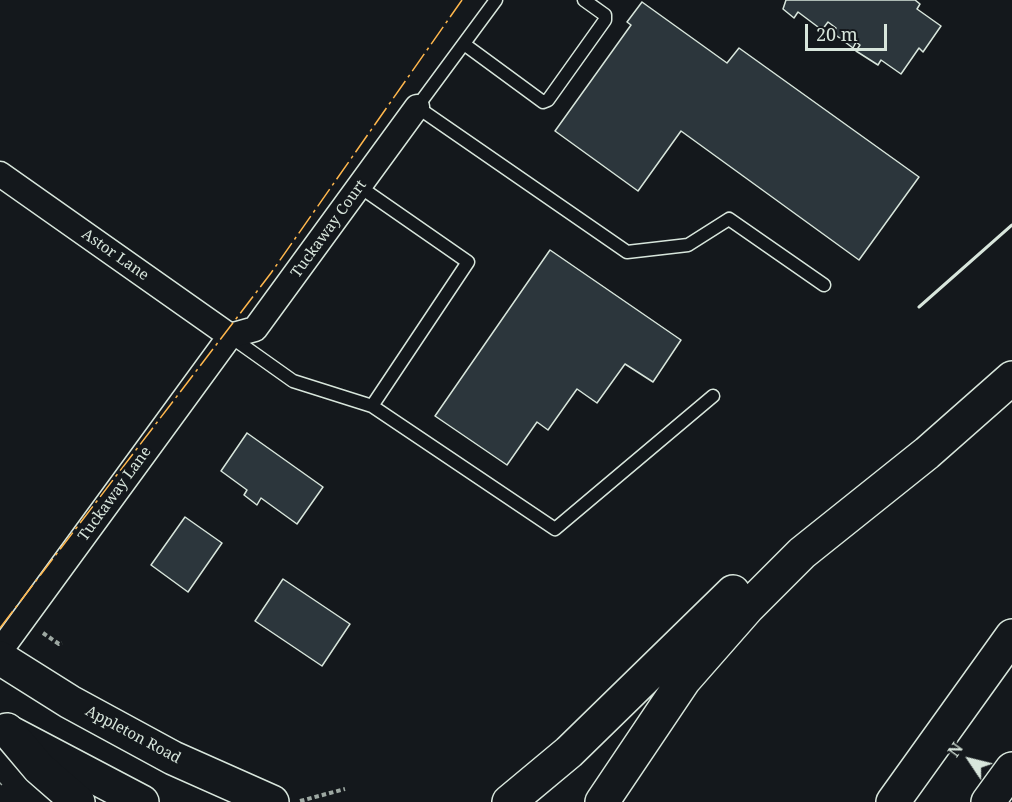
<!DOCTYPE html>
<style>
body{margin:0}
#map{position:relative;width:1012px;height:802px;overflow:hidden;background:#14181c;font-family:"Noto Serif",serif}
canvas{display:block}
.north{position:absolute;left:940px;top:730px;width:60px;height:60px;-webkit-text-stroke:4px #14181c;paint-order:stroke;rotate:305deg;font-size:16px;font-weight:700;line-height:24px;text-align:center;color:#d8e6dc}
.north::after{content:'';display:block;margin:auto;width:21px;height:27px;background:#d8e6dc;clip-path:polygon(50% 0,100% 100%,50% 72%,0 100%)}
.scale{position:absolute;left:805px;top:24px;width:82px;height:27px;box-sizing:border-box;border:3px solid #d8e6dc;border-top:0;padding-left:8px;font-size:18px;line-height:21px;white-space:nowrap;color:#d8e6dc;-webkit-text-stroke:4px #14181c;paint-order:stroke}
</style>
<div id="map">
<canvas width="1012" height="802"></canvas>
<div class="north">N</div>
<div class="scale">20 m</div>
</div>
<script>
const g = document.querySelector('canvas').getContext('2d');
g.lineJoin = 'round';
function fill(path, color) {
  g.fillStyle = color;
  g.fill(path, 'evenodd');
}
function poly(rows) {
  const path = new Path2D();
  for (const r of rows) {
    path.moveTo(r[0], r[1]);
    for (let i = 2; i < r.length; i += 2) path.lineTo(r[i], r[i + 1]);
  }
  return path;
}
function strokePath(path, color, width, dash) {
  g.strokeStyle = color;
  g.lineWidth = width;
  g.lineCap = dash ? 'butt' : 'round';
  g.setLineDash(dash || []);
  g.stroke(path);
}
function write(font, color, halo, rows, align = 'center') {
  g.font = font + ' "Noto Serif",serif';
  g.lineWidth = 4.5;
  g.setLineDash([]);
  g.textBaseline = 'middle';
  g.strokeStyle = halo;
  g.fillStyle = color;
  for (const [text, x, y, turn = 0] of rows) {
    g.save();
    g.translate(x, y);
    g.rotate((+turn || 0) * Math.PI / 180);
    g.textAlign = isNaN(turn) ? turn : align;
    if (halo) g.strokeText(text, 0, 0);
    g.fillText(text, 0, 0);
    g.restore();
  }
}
const building = poly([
 [786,0,915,0,920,4,917,9,941,26,923,52,919,48,901,74,881,60,878,65,856,51,860,45,856,42,853,48,833,33,836,28,828,22,822,30,798,12,794,18,783,9,786,0],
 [642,2,727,63,739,48,919,177,859,260,681,131,638,191,555,131,631,25,627,22,642,2],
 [550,250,681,340,653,382,625,364,597,403,577,389,548,430,537,422,507,465,435,416,550,250],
 [247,433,323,487,297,524,261,498,257,505,244,495,247,490,221,471,247,433],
 [185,517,222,543,188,592,151,565,185,517],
 [283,579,350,624,322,666,255,621,283,579]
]);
const path = poly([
 [43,633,59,644,62,643],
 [0,784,1,783],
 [300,801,345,789]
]);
const service = poly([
 [496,0,417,107,627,252,688,245,729,219,824,285],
 [464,44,543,102,548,100,605,20,605,15,584,0],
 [360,187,468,262,372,406],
 [231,337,293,381,372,406,555,529,713,396]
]);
const minor = poly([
 [0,174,230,336],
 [230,336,255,329,417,107],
 [0,651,230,336]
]);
const primary = poly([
 [0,658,70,702,173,758,272,802],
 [11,733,142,802]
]);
const motorway = poly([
 [7,730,39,768,78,802],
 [509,802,569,752,733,592],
 [602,802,684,680,748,607,802,553,927,453,1012,378],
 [893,802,1012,636],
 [988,802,1012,769]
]);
const wall = poly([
 [919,307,1012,225]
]);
const power = poly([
 [0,628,271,273,462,0]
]);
const streetNames = [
 ["Tuckaway Court",329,229,-54],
 ["Astor Lane",115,255,35],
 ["Tuckaway Lane",115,494,-54],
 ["Appleton Road",133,735,28]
];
fill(building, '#2c363c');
strokePath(building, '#d8e6dc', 1.5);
strokePath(service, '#d8e6dc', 15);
strokePath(minor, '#d8e6dc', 27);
strokePath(primary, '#d8e6dc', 36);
strokePath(motorway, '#d8e6dc', 36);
strokePath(path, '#9da8a2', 4, [4.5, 3]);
strokePath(service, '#14181c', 12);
strokePath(minor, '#14181c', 24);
strokePath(primary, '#14181c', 33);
strokePath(motorway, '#14181c', 33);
strokePath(wall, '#d8e6dc', 3);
strokePath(power, '#ffb74d', 1.5, [21, 4.5, 3, 4.5]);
write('15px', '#d8e6dc', '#14181c', streetNames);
</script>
